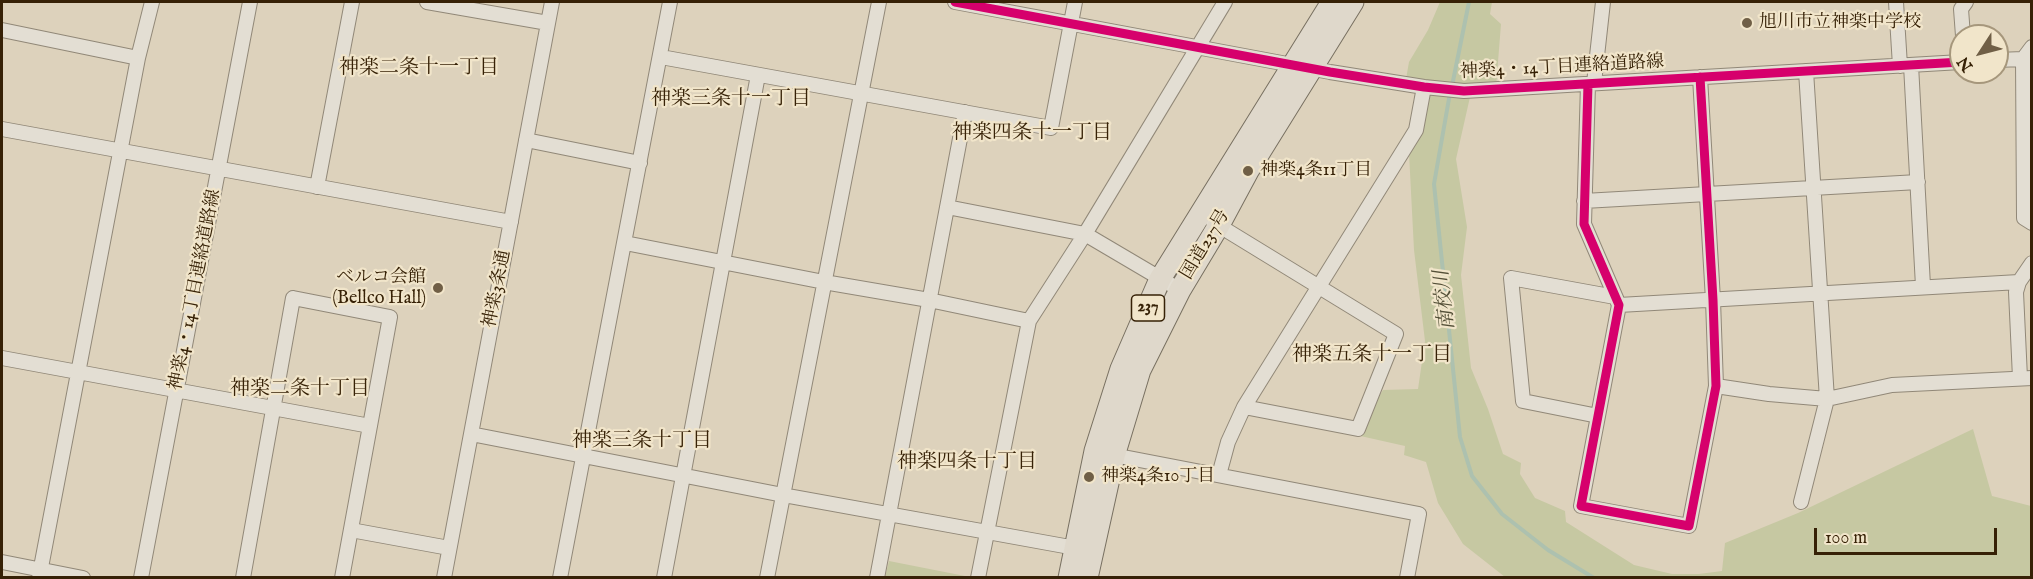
<!DOCTYPE html>
<meta charset="utf-8">
<style>
body{margin:0}
#map{position:relative;width:2033px;height:579px;overflow:hidden;background:#ddd2bc;font-family:"IM FELL English",serif}
canvas{display:block}
.frame{position:absolute;inset:0;border:3px solid #362106;pointer-events:none}
.north{position:absolute;left:1949px;top:24px;width:60px;height:60px;box-sizing:border-box;background:#f1e5ca;border:2px solid #a6977c;border-radius:50%;rotate:234deg;font-size:16px;font-weight:700;line-height:24px;text-align:center;color:#362106}
.north::after{content:'';display:block;margin:auto;width:21px;height:27px;background:#705f46;clip-path:polygon(50% 0,100% 100%,50% 72%,0 100%)}
.scale{position:absolute;left:1814px;top:528px;width:183px;height:27px;box-sizing:border-box;border:3px solid #362106;border-top:0;padding-left:8px;font-size:18px;line-height:21px;white-space:nowrap;color:#362106;-webkit-text-stroke:4px #f1e5ca;paint-order:stroke}
</style>
<div id="map">
<canvas width="2033" height="579"></canvas>
<div class="frame"></div>
<div class="north">N</div>
<div class="scale">100 m</div>
</div>
<script>
const g = document.querySelector('canvas').getContext('2d');
g.lineJoin = 'round';
function fill(path, color) {
  g.fillStyle = color;
  g.fill(path, 'evenodd');
}
function poly(rows) {
  const path = new Path2D();
  for (const r of rows) {
    path.moveTo(r[0], r[1]);
    for (let i = 2; i < r.length; i += 2) path.lineTo(r[i], r[i + 1]);
  }
  return path;
}
function strokePath(path, color, width, dash) {
  g.strokeStyle = color;
  g.lineWidth = width;
  g.lineCap = dash ? 'butt' : 'round';
  g.setLineDash(dash || []);
  g.stroke(path);
}
function write(font, color, halo, rows, align = 'center') {
  g.font = font + ' "IM FELL English","Noto Serif JP",serif';
  g.lineWidth = 4.5;
  g.setLineDash([]);
  g.textBaseline = 'middle';
  g.strokeStyle = halo;
  g.fillStyle = color;
  for (const [text, x, y, turn = 0] of rows) {
    g.save();
    g.translate(x, y);
    g.rotate((+turn || 0) * Math.PI / 180);
    g.textAlign = isNaN(turn) ? turn : align;
    if (halo) g.strokeText(text, 0, 0);
    g.fillText(text, 0, 0);
    g.restore();
  }
}
const green = poly([
 [1440,2,1492,2,1490,14,1501,24,1496,87,1472,87,1406,79,1409,62,1428,30],
 [1428,95,1470,97,1456,159,1467,227,1461,275,1471,368,1488,409,1503,454,1521,463,1520,474,1535,498,1565,511,1566,522,1634,565,1672,574,1699,574,1722,571,1725,543,1798,513,1973,429,1992,496,2031,506,2031,577,1505,577,1463,544,1438,503,1426,462,1404,455,1405,446,1356,435,1383,390,1418,389,1425,341,1414,250,1409,153],
 [889,561,970,577,885,577]
]);
const stream = poly([
 [1452,86,1469,2],
 [1450,93,1434,184,1460,437,1472,476,1502,514,1548,550,1594,578]
]);
const minor = poly([
 [427,2,548,23],
 [955,2,1330,72,1424,87,1464,91,1961,62],
 [1896,2,1900,66],
 [2,30,138,58],
 [1963,36,1961,9,1966,2],
 [661,57,1051,128,1075,2],
 [2023,59,2024,218,2032,223],
 [1997,60,2023,59,2032,47],
 [1911,65,1923,286],
 [1594,83,1603,2],
 [1588,84,1584,224,1619,305,1581,506,1689,526,1716,386,1713,300,1700,77],
 [2,129,511,222],
 [526,140,640,163],
 [317,187,352,2],
 [1584,201,1918,182],
 [947,207,1085,234,1180,290],
 [1213,222,1396,334,1358,429,1244,407],
 [625,243,824,282,929,300,1029,321],
 [1619,305,2019,282],
 [2,358,370,426],
 [2020,378,2016,292,2019,282,2032,263],
 [1716,386,1769,394,1827,399,1892,385,2032,378],
 [1598,416,1523,401,1511,278,1615,297],
 [471,434,783,495,1081,549],
 [1108,454,1419,514,1407,578],
 [1219,475,1228,442,1244,407,1416,130,1424,87],
 [1801,502,1827,399,1806,71],
 [351,530,449,548],
 [2,562,83,578],
 [39,578,138,58,152,2],
 [141,578,250,2],
 [243,578,293,298,390,317,342,578],
 [444,578,552,2],
 [560,578,670,2],
 [664,578,758,75],
 [767,578,879,2],
 [877,578,965,112],
 [978,578,1029,321,1085,234,1225,2]
]);
const highway = poly([
 [1069,578,1095,451,1121,369,1160,279,1332,2],
 [1087,578,1114,456,1140,370,1180,290,1219,225,1248,171,1353,2]
]);
const cycleway = poly([
 [955,2,1330,72,1424,87,1464,91,1961,62],
 [1588,84,1584,224,1619,305,1581,506,1689,526,1716,386,1713,300,1700,77]
]);
const markers = [
 [1747,23,6,"#705f46"],
 [1248,171,6,"#705f46"],
 [438,288,6,"#705f46"],
 [1089,477,6,"#705f46"]
];
const shields = [
 [1148,308,33]
];
const shieldNames = [
 ["237",1148,308]
];
const poiNames = [
 ["旭川市立神楽中学校",1759,23],
 ["神楽4条11丁目",1260,171],
 ["ベルコ会館",426,278,"right"],
 ["(Bellco Hall)",426,299,"right"],
 ["神楽4条10丁目",1101,477]
];
const streetNames = [
 ["神楽4・14丁目連絡道路線",1562,68,-3],
 ["国道237号",1206,245,-59],
 ["神楽3条通",498,289,-79],
 ["神楽4・14丁目連絡道路線",196,290,-79]
];
const neighbourhoodNames = [
 ["神楽二条十一丁目",419,69],
 ["神楽三条十一丁目",731,100],
 ["神楽四条十一丁目",1032,134],
 ["神楽五条十一丁目",1372,356],
 ["神楽二条十丁目",300,390],
 ["神楽三条十丁目",642,442],
 ["神楽四条十丁目",967,463]
];
const waterNames = [
 ["南校川",1446,300,-96]
];
fill(green, '#c6c8a2');
strokePath(stream, '#adc1af', 4);
strokePath(minor, '#918878', 16);
strokePath(highway, '#787061', 23);
strokePath(minor, '#e3ded3', 14);
strokePath(highway, '#dfd8cb', 21);
strokePath(cycleway, '#d6006c', 9);
for (const [x, y, r, color] of markers) {
  const dot = new Path2D();
  dot.arc(x, y, r, 0, 2 * Math.PI);
  g.fillStyle = color;
  g.fill(dot);
  strokePath(dot, '#f1e5ca', 2);
}
for (const [x, y, w] of shields) {
  const box = new Path2D();
  box.roundRect(x - w / 2, y - 13, w, 26, 4.5);
  g.fillStyle = '#f1e5ca';
  g.fill(box);
  strokePath(box, '#362106', 1.5);
}
write('bold 16px', '#362106', null, shieldNames);
write('18px', '#362106', '#f1e5ca', poiNames, 'left');
write('18px', '#362106', '#f1e5ca', streetNames);
write('20px', '#362106', '#f1e5ca', neighbourhoodNames);
write('italic 20px', '#534f37', '#f1e5ca', waterNames);
</script>
